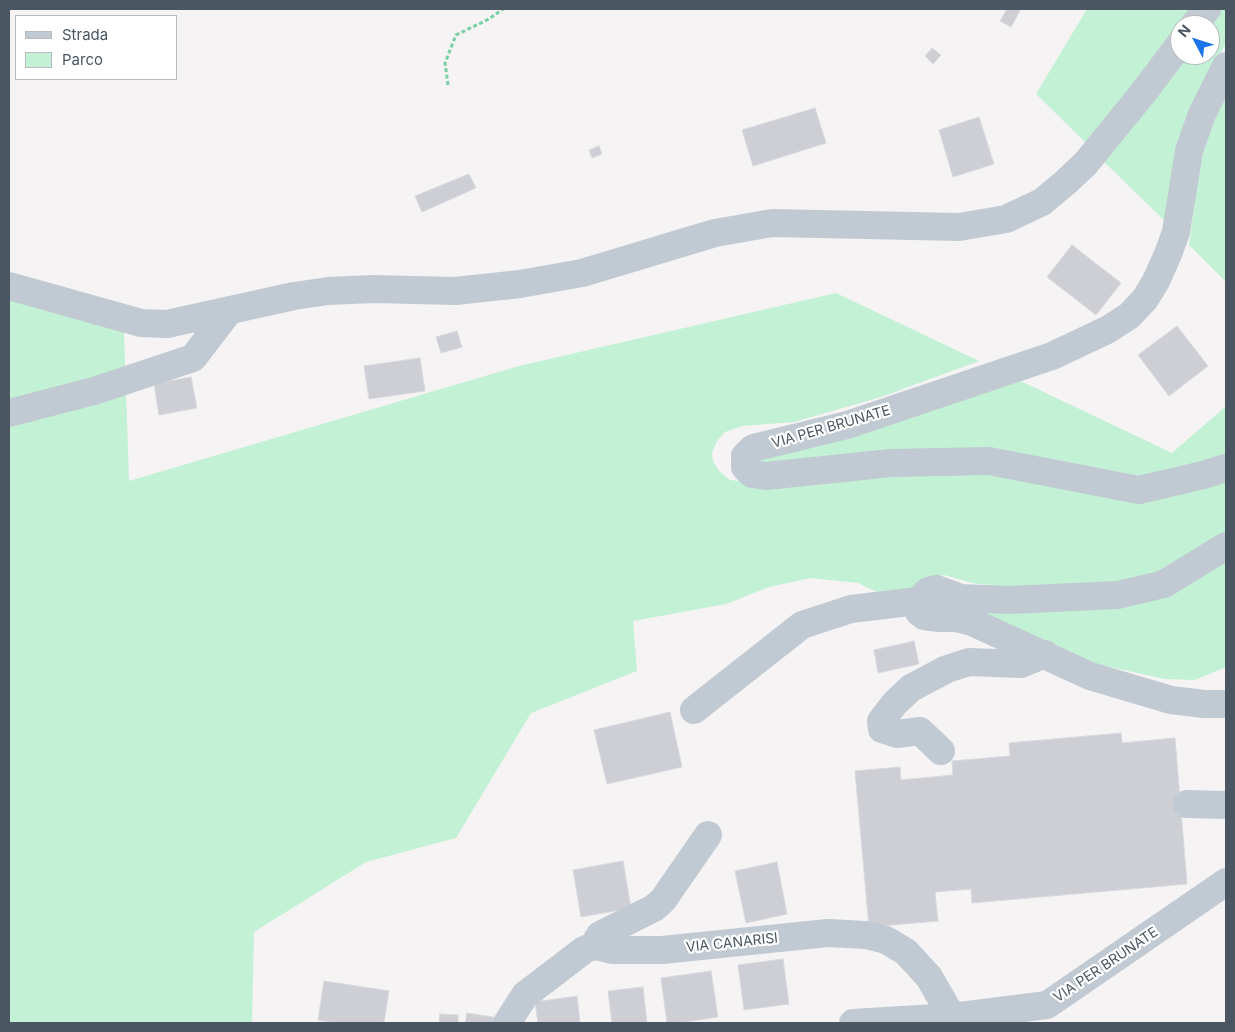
<!DOCTYPE html>
<style>
body{margin:0}
#map{position:relative;width:1235px;height:1032px;overflow:hidden;background:#f5f3f3;font-family:Inter,sans-serif}
canvas{display:block}
.frame{position:absolute;inset:0;border:10px solid #4a5661;pointer-events:none}
.legend{position:absolute;left:15px;top:15px;width:162px;height:65px;box-sizing:border-box;background:#fff;border:1px solid #b7bbc0;margin:0;padding:6px 9px;list-style:none;font-size:15px;color:#4a5661}
.legend li{display:flex;align-items:center;gap:10px;height:25px}
.legend b{width:25px;border:1px solid #b7bbc0}
.north{position:absolute;left:1170px;top:15px;width:50px;height:50px;box-sizing:border-box;background:#fff;border:1px solid #b7bbc0;border-radius:50%;rotate:310deg;font-size:14px;font-weight:700;line-height:20px;text-align:center;color:#4a5661}
.north::after{content:'';display:block;margin:auto;width:18px;height:22px;background:#1a73e8;clip-path:polygon(50% 0,100% 100%,50% 72%,0 100%)}
</style>
<div id="map">
<canvas width="1235" height="1032"></canvas>
<div class="frame"></div>
<ul class="legend">
<li><b style="height:6px;background:#c1cad2"></b>Strada</li>
<li><b style="height:14px;background:#c3f1d5"></b>Parco</li>
</ul>
<div class="north">N</div>
</div>
<script>
const g = document.querySelector('canvas').getContext('2d');
g.lineJoin = 'round';
function fill(path, color) {
  g.fillStyle = color;
  g.fill(path, 'evenodd');
}
function poly(rows) {
  const path = new Path2D();
  for (const r of rows) {
    path.moveTo(r[0], r[1]);
    for (let i = 2; i < r.length; i += 2) path.lineTo(r[i], r[i + 1]);
  }
  return path;
}
function strokePath(path, color, width, dash) {
  g.strokeStyle = color;
  g.lineWidth = width;
  g.lineCap = dash ? 'butt' : 'round';
  g.setLineDash(dash || []);
  g.stroke(path);
}
function write(font, color, halo, rows, align = 'center') {
  g.font = font + ' Inter,sans-serif';
  g.lineWidth = 4.5;
  g.setLineDash([]);
  g.textBaseline = 'middle';
  g.strokeStyle = halo;
  g.fillStyle = color;
  for (const [text, x, y, turn = 0] of rows) {
    g.save();
    g.translate(x, y);
    g.rotate((+turn || 0) * Math.PI / 180);
    g.textAlign = isNaN(turn) ? turn : align;
    if (halo) g.strokeText(text, 0, 0);
    g.fillText(text, 0, 0);
    g.restore();
  }
}
const green = poly([
 [1087,9,1190,9,1142,76,1093,150,1036,94],
 [1220,9,1226,9,1226,44,1203,81,1183,128,1166,222,1103,161,1184,55,1210,55,1210,25],
 [1226,82,1226,282,1189,245,1195,202,1196,173,1213,125,1224,86],
 [836,293,979,361,881,397,794,422,742,426,725,432,717,441,712,452,713,461,719,471,730,480,748,482,987,467,1133,495,1226,478,1226,536,1159,576,1117,585,1008,587,972,583,944,575,928,578,910,588,877,592,858,583,811,578,769,587,726,604,633,621,637,671,531,713,456,838,366,862,254,932,252,1023,9,1023,9,298,124,332,129,481,519,366],
 [1010,376,1172,453,1226,406,1226,455,1140,476,1004,450,984,448,760,463,759,454],
 [1226,553,1226,667,1195,680,1164,679,1097,664,960,609,1117,602]
]);
const building = poly([
 [1007,9,1021,9,1011,27,1000,21,1007,9],
 [932,48,941,55,933,64,925,56,932,48],
 [815,108,826,143,753,166,742,130,815,108],
 [979,117,994,164,953,177,939,130,979,117],
 [599,146,602,154,592,158,589,150,599,146],
 [469,174,476,188,422,212,415,196,469,174],
 [1072,245,1121,283,1096,315,1047,277,1072,245],
 [1177,326,1208,366,1169,396,1138,355,1177,326],
 [457,331,462,347,441,353,436,337,457,331],
 [420,358,425,391,369,399,364,366,420,358],
 [191,377,197,408,159,415,154,384,191,377],
 [914,641,919,664,878,673,874,650,914,641],
 [670,712,682,767,607,784,594,730,670,712],
 [1121,733,1122,743,1175,738,1187,884,972,903,971,889,935,892,938,921,869,927,855,771,900,767,901,780,953,775,952,761,1010,756,1009,743,1121,733],
 [623,861,631,908,581,917,573,870,623,861],
 [777,862,787,914,746,923,735,871,777,862],
 [783,959,789,1004,744,1010,738,965,783,959],
 [711,971,718,1017,678,1023,667,1023,661,978,711,971],
 [324,981,389,991,384,1023,335,1023,318,1020,324,981],
 [643,987,647,1023,612,1023,608,991,643,987],
 [577,996,580,1023,538,1023,535,1002,577,996],
 [467,1013,505,1019,504,1023,465,1023,467,1013],
 [440,1014,458,1015,458,1023,439,1023,440,1014]
]);
const path = poly([
 [448,85,445,63,456,35,489,19,503,9]
]);
const minor = poly([
 [1194,25,1207,9],
 [1226,66,1202,114,1189,151,1176,232,1168,254,1156,281,1145,299,1129,316,1107,330,1052,356,847,425,753,448,745,456,745,467,752,474,766,476,891,463,989,461,1139,490,1203,475,1226,468],
 [9,286,141,323,167,324,294,296,328,291,374,289,455,291,520,284,582,273,715,233,772,223,959,227,1006,219,1042,202,1066,182,1086,163,1143,93,1180,44],
 [9,413,94,391,193,358,229,311],
 [1226,546,1164,584,1118,595,1009,600,961,598,937,589,928,591,918,601,919,612,924,616,939,618,956,618,972,622,1090,676,1171,700,1204,704,1226,704],
 [694,710,802,625,851,609,918,601],
 [941,751,920,731,897,734,882,729,881,721,895,703,911,688,947,669,969,662,1021,664,1045,654],
 [1187,804,1226,805],
 [593,946,600,935,654,908,663,900,708,835],
 [507,1023,525,995,584,950,593,946,601,947,612,950,662,950,828,933,866,935,886,940,906,952,929,977,952,1017],
 [853,1023,952,1017,1047,1005,1226,882]
]);
const streetNames = [
 ["VIA PER BRUNATE",831,427,-16],
 ["VIA CANARISI",732,943,-6],
 ["VIA PER BRUNATE",1106,965,-34]
];
fill(green, '#c3f1d5');
fill(building, '#cdcfd5');
strokePath(building, '#d7d9de', 1);
strokePath(path, '#7ad0a6', 3, [4, 2.5]);
strokePath(minor, '#c1cad2', 28);
write('14px', '#4a5661', '#fff', streetNames);
</script>
